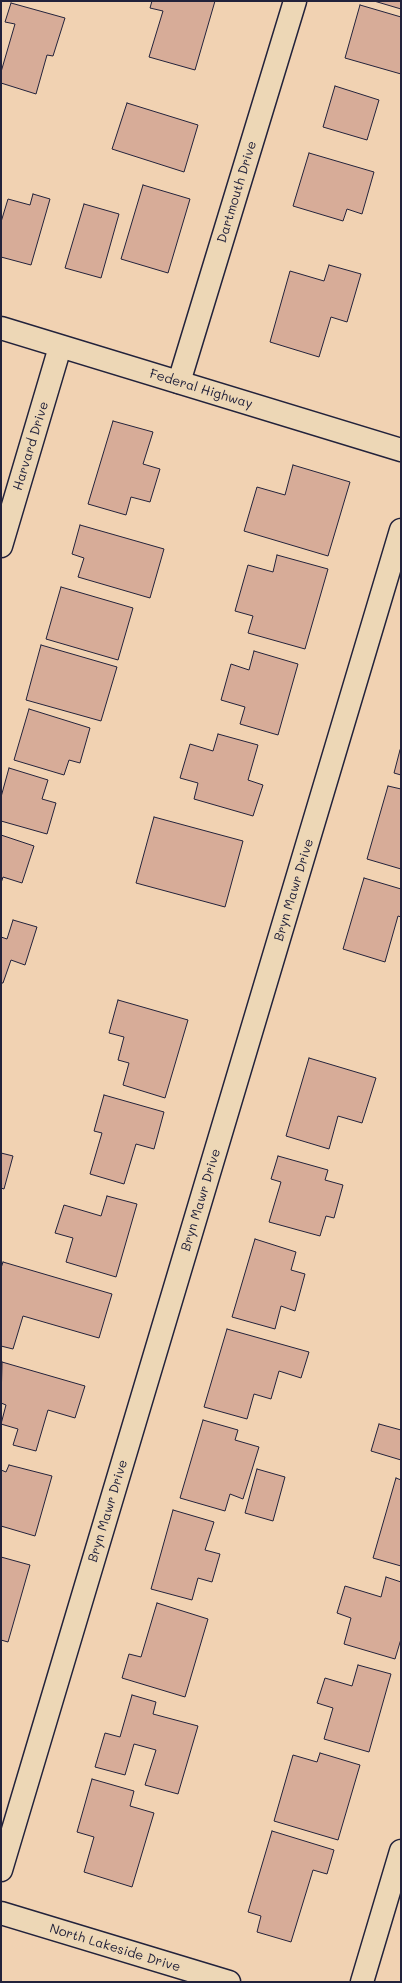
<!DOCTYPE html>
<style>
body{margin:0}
#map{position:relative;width:402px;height:1983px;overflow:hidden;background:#f1d2b2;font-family:Mali,sans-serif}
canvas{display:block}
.frame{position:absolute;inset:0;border:2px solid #22223b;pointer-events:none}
</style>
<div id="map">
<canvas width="402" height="1983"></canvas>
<div class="frame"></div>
</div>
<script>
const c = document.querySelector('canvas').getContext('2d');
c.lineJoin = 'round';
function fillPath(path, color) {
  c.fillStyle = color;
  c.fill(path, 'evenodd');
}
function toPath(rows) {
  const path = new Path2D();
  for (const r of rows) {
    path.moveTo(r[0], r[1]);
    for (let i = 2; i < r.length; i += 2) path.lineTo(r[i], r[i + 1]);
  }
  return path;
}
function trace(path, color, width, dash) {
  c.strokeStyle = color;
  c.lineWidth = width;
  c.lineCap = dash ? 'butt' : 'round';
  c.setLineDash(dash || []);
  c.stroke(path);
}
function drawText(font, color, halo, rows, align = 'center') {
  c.font = font + ' Mali,sans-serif';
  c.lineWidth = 3.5;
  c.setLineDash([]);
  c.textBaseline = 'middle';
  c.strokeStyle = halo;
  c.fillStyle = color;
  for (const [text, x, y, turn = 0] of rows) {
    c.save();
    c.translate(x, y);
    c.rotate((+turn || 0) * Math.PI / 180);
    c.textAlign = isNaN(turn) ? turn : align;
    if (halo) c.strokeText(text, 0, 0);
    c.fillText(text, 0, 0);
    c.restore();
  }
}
const building = toPath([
 [152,1,215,1,195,70,149,57,163,11,150,8,152,1],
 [374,1,401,1,401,9,374,1],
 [11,3,65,18,53,56,47,55,36,94,1,83,1,72,15,24,5,22,11,3],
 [360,5,401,17,401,74,345,58,360,5],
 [335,86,379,100,367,140,323,127,335,86],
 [127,103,198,125,184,172,112,149,127,103],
 [309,153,374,172,362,214,347,209,343,221,293,206,309,153],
 [143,185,190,199,168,273,121,259,143,185],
 [33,194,50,199,31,265,1,257,1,222,8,199,30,205,33,194],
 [84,204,119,214,101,278,65,268,84,204],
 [329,265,361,274,347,322,331,317,319,357,270,342,290,271,324,281,329,265],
 [113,421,153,432,143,464,160,469,150,502,131,497,126,515,88,504,113,421],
 [293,465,350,482,328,556,244,531,257,487,285,495,293,465],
 [80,525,164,549,150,598,78,577,84,558,72,554,80,525],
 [277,555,328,569,305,649,248,633,253,616,235,611,248,565,273,572,277,555],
 [61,587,133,608,118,660,46,639,61,587],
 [41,645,117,667,101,721,26,700,41,645],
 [254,651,298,664,278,735,240,724,245,707,221,700,231,664,249,670,254,651],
 [29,709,90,728,80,763,69,760,64,775,14,760,29,709],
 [218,734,258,745,248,780,263,785,253,816,194,799,198,783,180,778,190,744,213,751,218,734],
 [400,750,401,750,401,775,394,773,400,750],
 [9,768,48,780,42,799,56,803,47,834,1,821,1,797,9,768],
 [388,786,401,789,401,869,367,859,388,786],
 [154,817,243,841,225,907,136,883,154,817],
 [1,835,34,846,22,883,3,877,1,883,1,835],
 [364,878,401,889,401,917,398,916,385,962,343,949,364,878],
 [13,920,37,927,25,965,11,960,3,983,1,983,1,937,7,939,13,920],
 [118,1000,188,1020,165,1098,123,1085,129,1063,118,1060,124,1037,109,1033,118,1000],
 [309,1058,376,1078,362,1123,338,1116,329,1149,286,1136,309,1058],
 [104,1095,164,1112,154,1149,136,1144,124,1184,90,1174,102,1133,94,1131,104,1095],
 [1,1153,13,1156,4,1189,1,1188,1,1153],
 [278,1156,328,1170,325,1180,343,1185,334,1218,326,1216,320,1236,269,1222,281,1182,271,1179,278,1156],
 [107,1196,137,1204,116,1277,66,1262,73,1238,55,1233,64,1205,101,1216,107,1196],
 [255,1239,296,1252,291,1270,305,1274,295,1311,281,1306,275,1329,232,1317,255,1239],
 [3,1262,112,1294,99,1338,23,1316,13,1349,1,1346,1,1268,3,1262],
 [227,1329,309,1352,301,1378,279,1371,271,1399,254,1394,247,1419,204,1407,227,1329],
 [2,1362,85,1386,75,1418,48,1410,36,1451,13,1445,18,1429,1,1424,6,1405,1,1403,2,1362],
 [203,1420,238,1430,235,1440,259,1447,243,1499,230,1494,225,1511,180,1498,203,1420],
 [379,1424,401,1430,401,1460,371,1451,379,1424],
 [9,1465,52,1476,35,1536,1,1526,1,1470,6,1472,9,1465],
 [257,1469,285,1477,273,1521,245,1513,257,1469],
 [396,1478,401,1480,401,1566,373,1558,396,1478],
 [173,1510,214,1522,205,1550,220,1554,212,1582,198,1578,192,1600,151,1589,173,1510],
 [1,1557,30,1565,8,1642,1,1640,1,1557],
 [386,1577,401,1582,401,1639,395,1659,344,1644,351,1618,337,1613,345,1586,381,1597,386,1577],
 [157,1603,208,1619,185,1697,122,1678,129,1654,141,1657,157,1603],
 [358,1665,391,1674,369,1752,324,1739,333,1708,317,1703,325,1678,352,1686,358,1665],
 [132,1695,156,1702,153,1714,198,1726,178,1794,145,1785,156,1750,134,1744,125,1775,95,1767,105,1733,120,1737,132,1695],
 [320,1753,360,1765,338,1840,274,1821,293,1755,317,1762,320,1753],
 [92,1779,134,1791,130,1806,154,1813,132,1887,84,1872,94,1837,77,1832,92,1779],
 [272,1831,334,1850,327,1874,313,1870,291,1942,257,1932,261,1916,248,1912,272,1831]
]);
fillPath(building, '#d7ac98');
trace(building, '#22223b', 1);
const minor = toPath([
 [179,382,295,1],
 [1,546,60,347],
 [1,1870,401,530],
 [1,1913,229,1982],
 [362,1982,401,1851]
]);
const secondary = toPath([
 [1,328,401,450]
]);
trace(minor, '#22223b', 25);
trace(secondary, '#22223b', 25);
trace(minor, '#edd7b6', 22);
trace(secondary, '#edd7b6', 22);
drawText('13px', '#22223b', '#edd7b6', [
 ["Dartmouth Drive",237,192,-73],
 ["Federal Highway",201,389,17],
 ["Harvard Drive",31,446,-73],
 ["Bryn Mawr Drive",294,890,-73],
 ["Bryn Mawr Drive",201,1200,-73],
 ["Bryn Mawr Drive",108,1511,-73],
 ["North Lakeside Drive",115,1948,17]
]);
</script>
